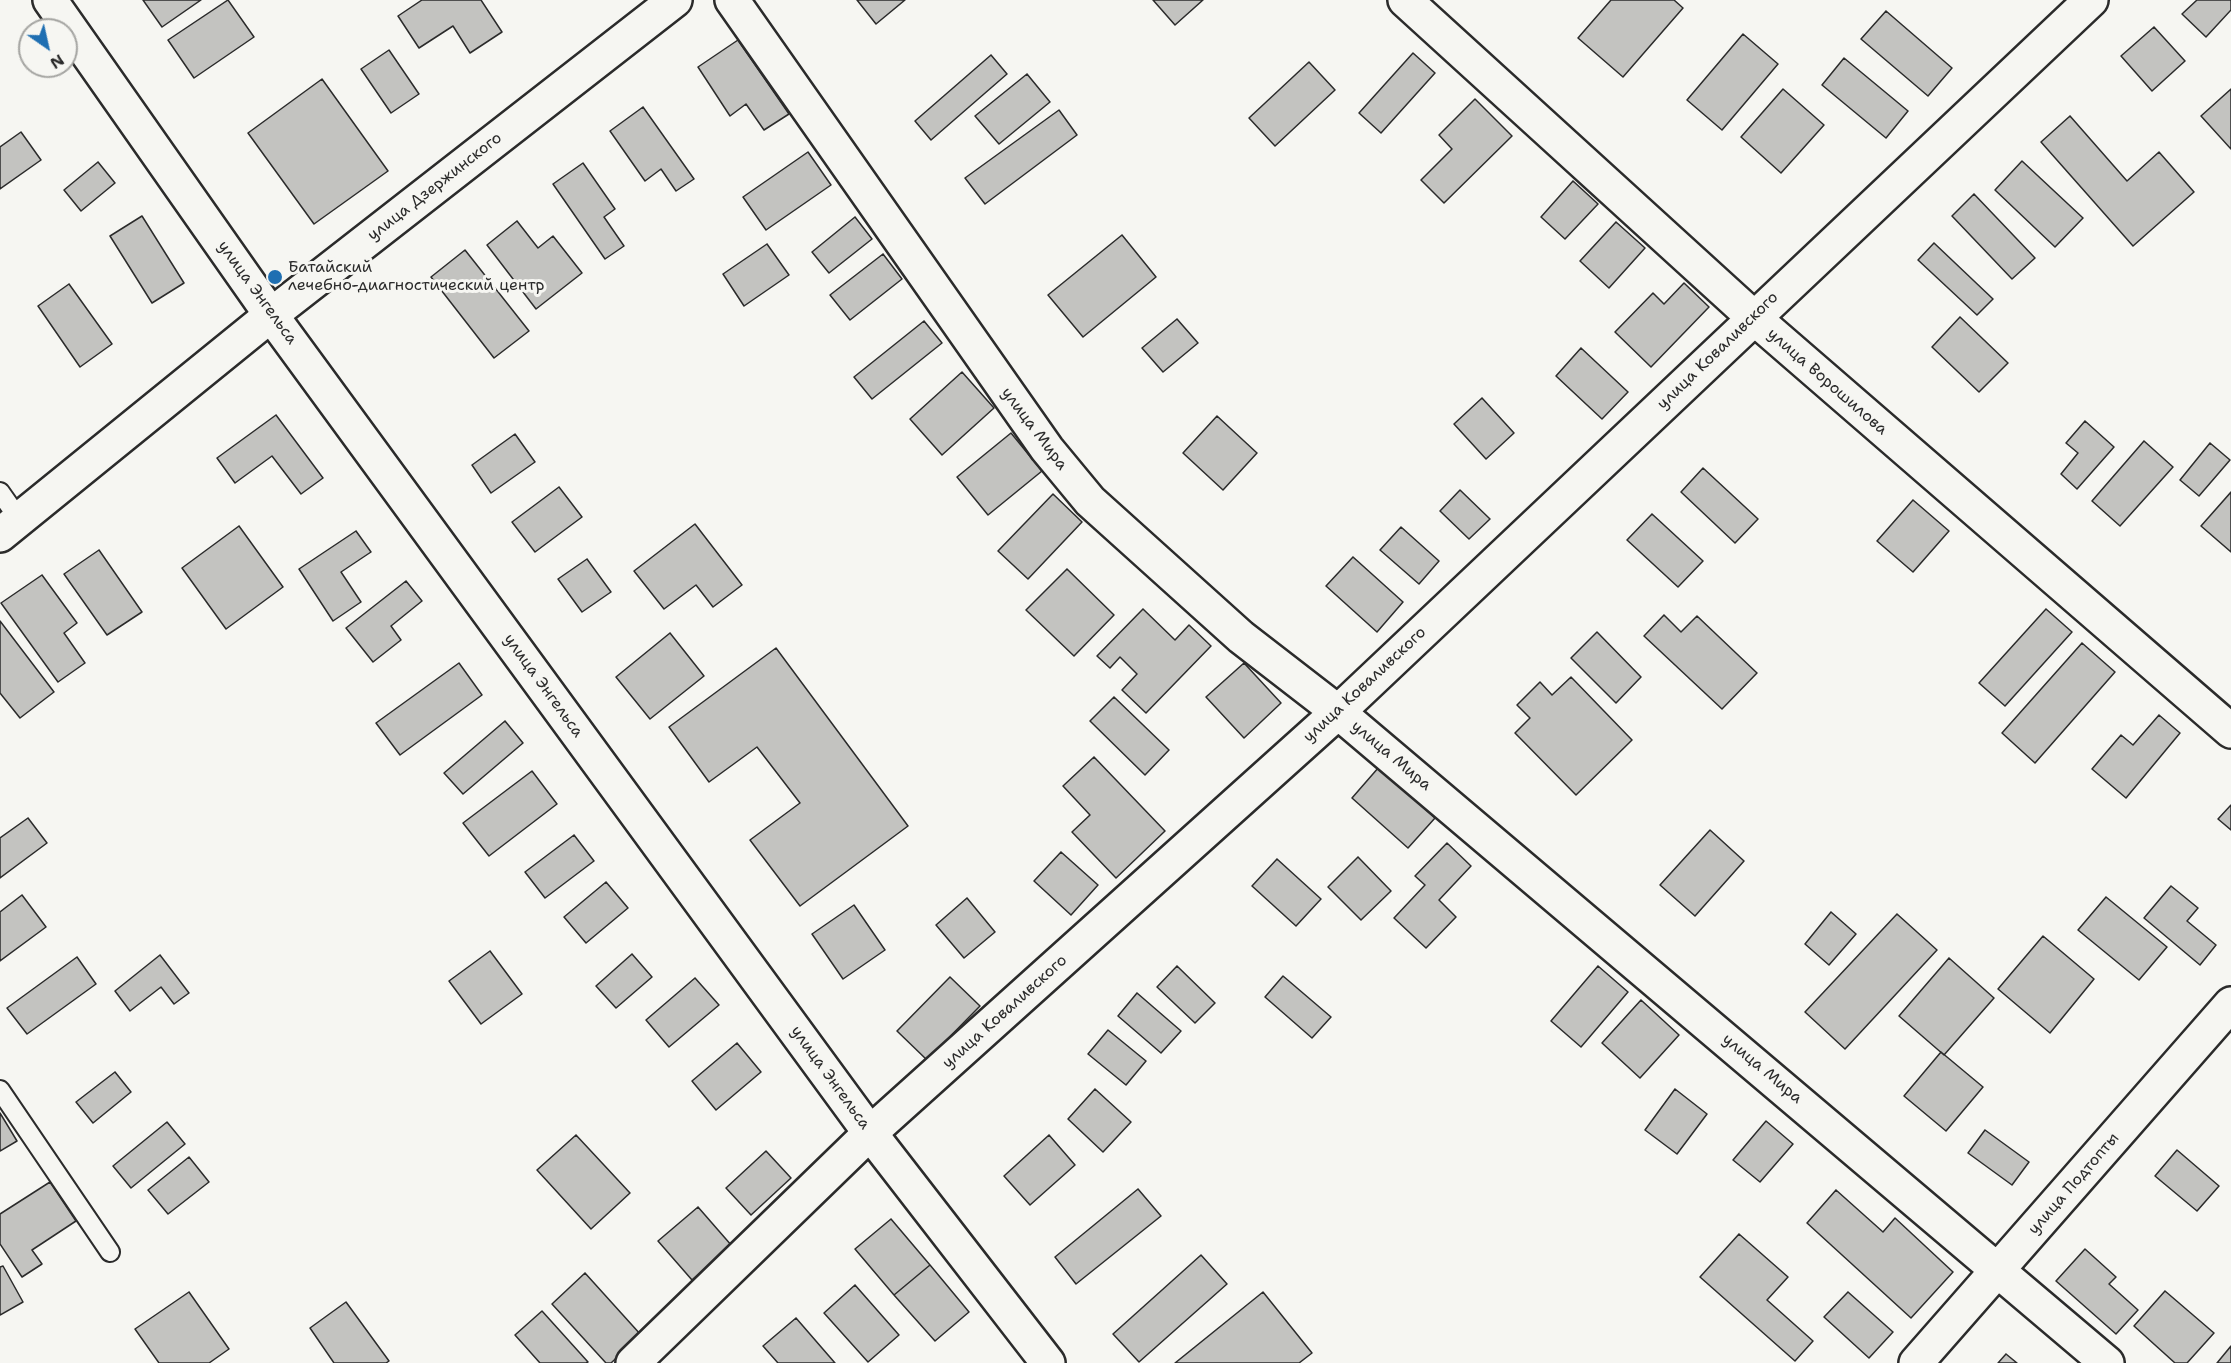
<!DOCTYPE html>
<meta charset="utf-8">
<style>
body{margin:0}
#map{position:relative;width:2231px;height:1363px;overflow:hidden;background:#f6f6f2;font-family:"Shantell Sans",sans-serif}
canvas{display:block}
.north{position:absolute;left:18px;top:18px;width:60px;height:60px;box-sizing:border-box;background:#f6f6f2;border:2px solid #a5a5a2;border-radius:50%;rotate:146deg;font-size:16px;font-weight:700;line-height:24px;text-align:center;color:#2b2b2b}
.north::after{content:'';display:block;margin:auto;width:21px;height:27px;background:#1f6fb2;clip-path:polygon(50% 0,100% 100%,50% 72%,0 100%)}
</style>
<div id="map">
<canvas width="2231" height="1363"></canvas>
<div class="north">N</div>
</div>
<script>
const c = document.querySelector('canvas').getContext('2d');
c.lineJoin = 'round';
function fillPath(path, color) {
  c.fillStyle = color;
  c.fill(path, 'evenodd');
}
function toPath(rows) {
  const path = new Path2D();
  for (const r of rows) {
    path.moveTo(r[0], r[1]);
    for (let i = 2; i < r.length; i += 2) path.lineTo(r[i], r[i + 1]);
  }
  return path;
}
function trace(path, color, width, dash) {
  c.strokeStyle = color;
  c.lineWidth = width;
  c.lineCap = dash ? 'butt' : 'round';
  c.setLineDash(dash || []);
  c.stroke(path);
}
function drawText(font, color, halo, rows, align = 'center') {
  c.font = font + ' "Shantell Sans",sans-serif';
  c.lineWidth = 6;
  c.setLineDash([]);
  c.textBaseline = 'middle';
  c.strokeStyle = halo;
  c.fillStyle = color;
  for (const [text, x, y, turn = 0] of rows) {
    c.save();
    c.translate(x, y);
    c.rotate((+turn || 0) * Math.PI / 180);
    c.textAlign = isNaN(turn) ? turn : align;
    if (halo) c.strokeText(text, 0, 0);
    c.fillText(text, 0, 0);
    c.restore();
  }
}
const building = toPath([
 [143,0,201,0,162,27,143,0],
 [228,0,254,37,194,78,168,40,228,0],
 [422,0,481,0,502,32,470,53,453,26,419,48,398,16,422,0],
 [857,0,905,0,876,24,857,0],
 [1153,0,1203,0,1175,25,1153,0],
 [1611,0,1674,0,1683,8,1623,77,1578,38,1611,0],
 [2197,0,2231,0,2231,10,2206,37,2182,14,2197,0],
 [1886,11,1952,68,1928,96,1861,39,1886,11],
 [2154,27,2185,61,2152,91,2121,56,2154,27],
 [1743,34,1778,64,1722,130,1687,100,1743,34],
 [738,40,789,114,764,130,746,104,730,116,698,67,738,40],
 [389,50,419,94,391,113,361,69,389,50],
 [1413,53,1435,73,1381,133,1359,113,1413,53],
 [991,55,1007,74,931,140,915,121,991,55],
 [1844,58,1908,111,1886,138,1822,85,1844,58],
 [1309,62,1335,90,1275,146,1249,118,1309,62],
 [1027,74,1050,102,999,144,975,116,1027,74],
 [322,79,388,171,314,224,248,133,322,79],
 [1783,89,1824,125,1781,173,1741,137,1783,89],
 [2231,89,2231,149,2201,116,2231,89],
 [1475,99,1512,136,1444,203,1421,180,1452,149,1439,135,1475,99],
 [643,107,694,179,676,191,661,169,645,181,610,131,643,107],
 [1059,110,1077,135,985,204,965,178,1059,110],
 [2070,116,2127,181,2159,152,2194,192,2133,246,2041,142,2070,116],
 [21,132,41,160,0,189,0,147,21,132],
 [808,152,831,185,766,230,743,197,808,152],
 [2022,161,2083,218,2055,247,1995,190,2022,161],
 [98,162,115,183,81,211,64,190,98,162],
 [583,163,615,209,604,217,624,246,605,259,553,184,583,163],
 [1573,181,1598,204,1565,239,1541,217,1573,181],
 [1974,194,2035,258,2012,279,1952,216,1974,194],
 [142,216,184,283,152,303,110,236,142,216],
 [855,217,872,239,829,273,812,252,855,217],
 [517,221,538,248,553,236,582,273,536,309,487,245,517,221],
 [1616,222,1645,248,1609,288,1580,261,1616,222],
 [1122,235,1156,277,1083,337,1048,295,1122,235],
 [1934,243,1993,299,1977,315,1918,260,1934,243],
 [767,244,789,275,744,306,723,274,767,244],
 [465,250,529,331,494,358,431,277,465,250],
 [883,254,902,279,850,320,830,295,883,254],
 [1684,283,1709,307,1651,367,1615,332,1653,293,1664,304,1684,283],
 [69,284,112,344,80,367,38,306,69,284],
 [1960,317,2008,363,1979,392,1932,347,1960,317],
 [1177,319,1198,343,1163,372,1142,348,1177,319],
 [924,321,942,343,872,399,854,377,924,321],
 [1581,348,1628,392,1602,419,1556,376,1581,348],
 [962,372,994,408,942,455,910,419,962,372],
 [1482,398,1514,433,1486,459,1454,424,1482,398],
 [276,415,323,478,301,494,272,456,235,483,217,458,276,415],
 [1217,416,1257,453,1223,490,1183,453,1217,416],
 [2085,421,2114,447,2077,489,2061,474,2078,453,2066,443,2085,421],
 [1011,433,1042,471,988,515,957,477,1011,433],
 [515,434,535,462,491,493,472,465,515,434],
 [2144,441,2173,467,2120,526,2092,501,2144,441],
 [2210,443,2230,460,2199,496,2180,480,2210,443],
 [1703,468,1758,519,1735,543,1681,492,1703,468],
 [559,487,582,517,535,552,512,522,559,487],
 [1460,490,1490,519,1469,539,1440,511,1460,490],
 [2231,492,2231,552,2201,526,2231,492],
 [1053,494,1082,522,1028,579,998,551,1053,494],
 [1913,500,1949,531,1913,572,1877,541,1913,500],
 [1652,514,1703,561,1678,587,1627,540,1652,514],
 [695,524,742,585,713,607,696,585,664,609,634,571,695,524],
 [239,526,283,587,226,629,182,568,239,526],
 [1401,527,1439,561,1419,584,1380,550,1401,527],
 [356,531,371,552,341,572,361,602,333,621,299,569,356,531],
 [99,550,142,612,107,635,64,574,99,550],
 [1353,557,1403,602,1377,632,1326,586,1353,557],
 [587,559,611,592,582,612,558,579,587,559],
 [1067,569,1114,615,1074,656,1026,610,1067,569],
 [42,575,77,623,64,633,85,663,58,682,1,603,42,575],
 [406,581,422,601,391,626,401,640,373,662,346,628,406,581],
 [1143,609,1175,640,1189,625,1211,646,1146,713,1122,690,1137,674,1120,657,1110,668,1097,656,1143,609],
 [2046,609,2072,632,2005,706,1979,683,2046,609],
 [1664,615,1681,632,1697,616,1757,673,1722,709,1644,636,1664,615],
 [0,621,54,692,20,718,0,693,0,621],
 [1597,632,1641,677,1616,703,1571,658,1597,632],
 [670,633,704,676,650,719,616,677,670,633],
 [2082,643,2115,672,2035,763,2002,733,2082,643],
 [776,648,908,826,800,906,750,840,800,803,757,747,709,782,669,727,776,648],
 [459,663,482,695,400,755,376,723,459,663],
 [1244,663,1281,703,1244,738,1206,697,1244,663],
 [1571,677,1632,740,1576,795,1515,733,1530,718,1517,705,1540,682,1552,695,1571,677],
 [1114,697,1169,750,1145,775,1090,721,1114,697],
 [2159,715,2180,733,2126,798,2092,769,2121,735,2133,745,2159,715],
 [505,721,523,743,463,794,444,773,505,721],
 [1094,757,1165,831,1116,878,1072,832,1090,815,1063,786,1094,757],
 [1379,767,1435,818,1408,848,1352,798,1379,767],
 [532,771,557,804,489,856,463,823,532,771],
 [2231,805,2231,830,2218,819,2231,805],
 [28,818,47,843,0,878,0,838,28,818],
 [1710,830,1744,861,1695,916,1660,885,1710,830],
 [574,835,594,861,545,898,525,872,574,835],
 [1447,843,1471,866,1439,900,1456,917,1426,948,1394,918,1425,885,1415,876,1447,843],
 [1061,852,1098,885,1071,915,1034,881,1061,852],
 [1358,857,1391,891,1361,920,1328,887,1358,857],
 [1277,859,1321,899,1296,926,1252,886,1277,859],
 [606,882,628,908,586,943,564,917,606,882],
 [2171,886,2198,908,2187,921,2216,945,2200,965,2144,918,2171,886],
 [22,895,46,927,0,961,0,912,22,895],
 [2106,897,2167,947,2139,980,2078,930,2106,897],
 [967,898,995,932,964,958,936,925,967,898],
 [854,905,885,950,843,979,812,934,854,905],
 [1831,912,1856,934,1829,965,1805,944,1831,912],
 [1897,914,1937,950,1845,1049,1805,1012,1897,914],
 [2043,936,2094,979,2050,1033,1998,989,2043,936],
 [490,951,522,994,481,1024,449,981,490,951],
 [632,954,652,977,616,1008,596,986,632,954],
 [160,955,189,993,174,1004,161,987,130,1011,115,991,160,955],
 [77,957,96,984,27,1034,7,1008,77,957],
 [1949,958,1994,998,1944,1055,1899,1016,1949,958],
 [1177,966,1215,1003,1195,1023,1157,987,1177,966],
 [1598,966,1628,992,1581,1047,1551,1021,1598,966],
 [1283,976,1331,1017,1312,1038,1265,997,1283,976],
 [950,977,980,1006,927,1060,897,1031,950,977],
 [695,978,719,1005,669,1047,646,1020,695,978],
 [1137,993,1181,1031,1161,1053,1118,1016,1137,993],
 [1641,1000,1679,1035,1640,1078,1602,1043,1641,1000],
 [1108,1030,1146,1061,1126,1085,1088,1054,1108,1030],
 [737,1043,761,1072,716,1110,692,1081,737,1043],
 [1941,1052,1983,1087,1946,1131,1904,1096,1941,1052],
 [115,1072,131,1092,93,1123,76,1102,115,1072],
 [1095,1089,1131,1122,1103,1152,1068,1119,1095,1089],
 [1675,1089,1707,1114,1677,1154,1645,1130,1675,1089],
 [0,1113,17,1141,0,1151,0,1113],
 [1766,1121,1793,1144,1760,1182,1733,1160,1766,1121],
 [167,1122,185,1144,131,1188,113,1166,167,1122],
 [1985,1130,2029,1162,2012,1185,1968,1153,1985,1130],
 [576,1135,630,1193,591,1229,537,1170,576,1135],
 [1049,1135,1075,1165,1030,1205,1004,1176,1049,1135],
 [2177,1150,2219,1186,2197,1211,2155,1176,2177,1150],
 [766,1151,791,1178,751,1215,726,1188,766,1151],
 [189,1157,209,1182,168,1214,148,1190,189,1157],
 [50,1182,76,1221,32,1250,42,1264,22,1277,0,1244,0,1214,50,1182],
 [1138,1189,1161,1216,1076,1284,1055,1257,1138,1189],
 [1836,1190,1883,1232,1895,1218,1953,1272,1911,1318,1807,1223,1836,1190],
 [698,1207,732,1246,692,1280,658,1241,698,1207],
 [891,1219,930,1265,894,1295,855,1249,891,1219],
 [1739,1234,1788,1277,1767,1300,1813,1341,1795,1361,1700,1277,1739,1234],
 [2085,1249,2116,1277,2109,1284,2138,1310,2116,1334,2056,1281,2085,1249],
 [1201,1255,1227,1284,1139,1362,1113,1334,1201,1255],
 [930,1265,969,1312,935,1341,894,1295,930,1265],
 [3,1266,23,1302,0,1315,0,1267,3,1266],
 [585,1273,641,1335,611,1363,606,1363,552,1304,585,1273],
 [855,1285,899,1335,868,1362,824,1313,855,1285],
 [2165,1291,2214,1333,2187,1363,2175,1363,2134,1326,2165,1291],
 [189,1292,229,1349,209,1363,159,1363,135,1329,189,1292],
 [1263,1292,1312,1353,1299,1363,1175,1363,1263,1292],
 [1848,1292,1893,1332,1869,1358,1824,1317,1848,1292],
 [346,1302,389,1361,386,1363,334,1363,310,1328,346,1302],
 [542,1311,588,1362,586,1363,540,1363,515,1335,542,1311],
 [796,1318,835,1363,778,1363,763,1346,796,1318],
 [2231,1346,2231,1363,2217,1363,2231,1346],
 [2006,1354,2017,1363,1998,1363,2006,1354]
]);
fillPath(building, '#c3c3c0');
trace(building, '#2b2b2b', 1.5);
const lane = toPath([
 [0,492,19,519],
 [0,1090,110,1252]
]);
const street = toPath([
 [732,0,1047,449,1090,501,1241,637,1338,712,2107,1363],
 [1405,0,1753,317,2231,731],
 [0,535,271,315,675,0],
 [633,1363,870,1133,1338,712,2091,0],
 [1916,1363,2231,1004]
]);
const secondary = toPath([
 [50,0,271,315,870,1133,1048,1363]
]);
trace(lane, '#2b2b2b', 22);
trace(street, '#2b2b2b', 38);
trace(secondary, '#2b2b2b', 38);
trace(lane, '#f6f6f2', 18);
trace(street, '#f6f6f2', 33);
trace(secondary, '#f6f6f2', 33);
for (const [x, y, r, color] of [
 [275,277,8,"#1f6fb2"]
]) {
  const dot = new Path2D();
  dot.arc(x, y, r, 0, 2 * Math.PI);
  c.fillStyle = color;
  c.fill(dot);
  trace(dot, '#f6f6f2', 2);
}
drawText('16px', '#2b2b2b', '#f6f6f2', [
 ["улица Дзержинского",435,187,-38],
 ["улица Энгельса",257,293,54],
 ["улица Коваливского",1718,351,-44],
 ["улица Ворошилова",1827,382,41],
 ["улица Мира",1034,429,53],
 ["улица Коваливского",1365,685,-43],
 ["улица Энгельса",543,686,54],
 ["улица Мира",1391,756,40],
 ["улица Коваливского",1005,1012,-42],
 ["улица Мира",1762,1069,40],
 ["улица Энгельса",830,1078,54],
 ["улица Подтопты",2074,1184,-49]
]);
drawText('16px', '#2b2b2b', '#f6f6f2', [
 ["Батайский",288,268],
 ["лечебно-диагностический центр",288,286]
], 'left');
</script>
